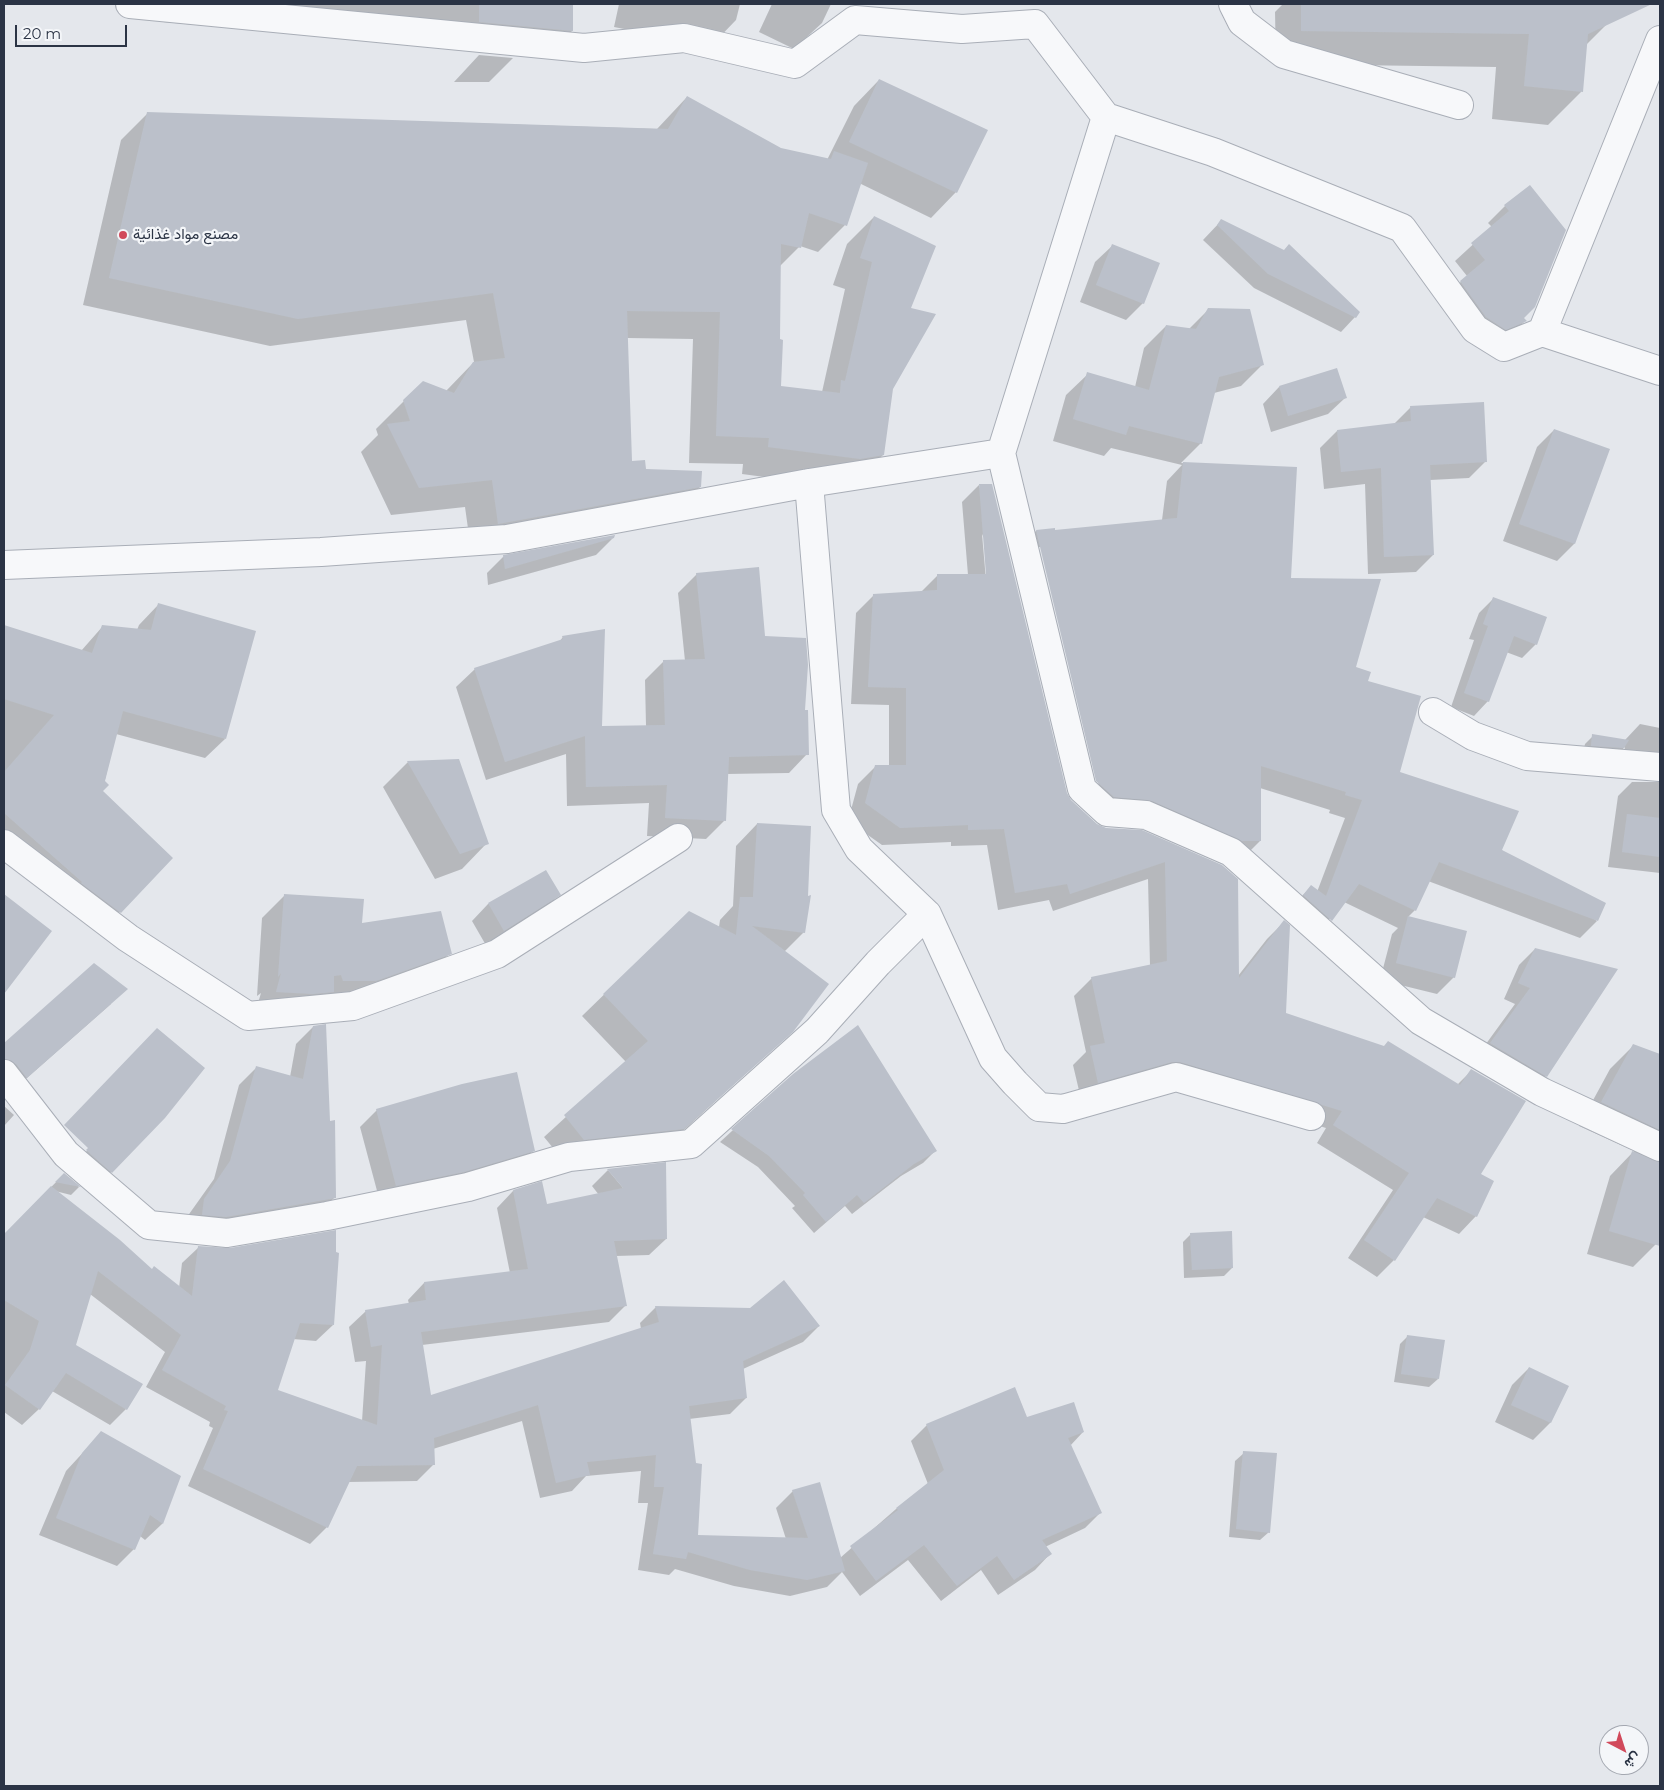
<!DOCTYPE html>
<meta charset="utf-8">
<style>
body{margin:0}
#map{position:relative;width:1664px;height:1790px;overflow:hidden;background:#e4e7ec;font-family:Montserrat,Vazirmatn,sans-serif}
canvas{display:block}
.frame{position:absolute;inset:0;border:5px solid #2b3445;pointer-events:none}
.north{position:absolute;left:1599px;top:1725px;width:50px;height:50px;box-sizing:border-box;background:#f4f6f9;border:1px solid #a4a8b1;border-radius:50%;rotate:140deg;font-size:14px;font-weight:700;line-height:20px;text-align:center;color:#2b3445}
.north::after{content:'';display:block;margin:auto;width:18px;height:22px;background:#d1495b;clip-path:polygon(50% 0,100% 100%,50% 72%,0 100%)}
.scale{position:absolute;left:15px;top:25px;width:112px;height:22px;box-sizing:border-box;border:2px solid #2b3445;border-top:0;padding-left:6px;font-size:15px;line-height:18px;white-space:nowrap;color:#2b3445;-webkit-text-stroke:4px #f4f6f9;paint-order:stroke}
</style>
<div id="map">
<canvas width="1664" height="1790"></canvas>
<div class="frame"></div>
<div class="north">ش</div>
<div class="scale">20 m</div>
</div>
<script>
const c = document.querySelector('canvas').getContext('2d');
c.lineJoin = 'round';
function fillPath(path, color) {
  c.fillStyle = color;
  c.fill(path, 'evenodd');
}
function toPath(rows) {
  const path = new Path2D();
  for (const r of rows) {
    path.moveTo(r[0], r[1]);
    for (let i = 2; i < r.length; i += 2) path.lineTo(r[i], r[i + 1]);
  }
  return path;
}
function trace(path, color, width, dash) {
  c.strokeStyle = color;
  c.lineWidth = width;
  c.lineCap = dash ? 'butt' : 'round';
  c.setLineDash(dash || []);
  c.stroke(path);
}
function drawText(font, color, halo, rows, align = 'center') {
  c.font = font + ' Montserrat,Vazirmatn,sans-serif';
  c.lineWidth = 4.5;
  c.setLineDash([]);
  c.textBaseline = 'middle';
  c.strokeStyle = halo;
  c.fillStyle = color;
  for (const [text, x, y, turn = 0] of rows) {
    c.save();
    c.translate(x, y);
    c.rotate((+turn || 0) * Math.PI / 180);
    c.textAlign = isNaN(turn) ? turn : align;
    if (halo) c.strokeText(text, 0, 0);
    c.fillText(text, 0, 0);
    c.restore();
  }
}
fillPath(toPath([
 [164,4,572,4,572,31,544,58,451,49,451,37,315,36,285,33,285,28,207,26,163,22],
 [619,4,740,4,736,20,711,46,614,27],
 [772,4,831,4,822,23,794,49,759,32],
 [1283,4,1607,4,1607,24,1586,45,1581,92,1548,125,1492,119,1496,67,1276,64,1275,12],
 [479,55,513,58,489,82,454,82],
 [879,80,956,192,931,218,859,183,845,225,818,252,800,246,779,267,780,387,822,392,845,289,833,285,847,244,874,217,909,309,892,388,883,455,856,482,832,486,742,474,743,464,689,463,693,339,627,338,630,463,645,470,700,487,673,514,471,550,465,507,391,515,361,452,378,435,376,429,404,401,446,391,474,362,466,320,270,346,83,305,121,140,148,113,657,129,687,97,781,149,827,160,854,106],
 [1530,186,1522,318,1525,321,1508,338,1443,299,1467,276,1455,261,1492,227,1488,223,1505,206],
 [1221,221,1355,317,1341,332,1254,288,1203,240],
 [1112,246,1143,303,1126,320,1080,302,1095,262],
 [1209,309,1263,364,1241,386,1214,393,1201,443,1181,463,1295,469,1290,580,1367,682,1398,773,1597,921,1580,938,1428,881,1415,910,1408,917,1454,977,1437,994,1380,980,1392,934,1398,928,1344,902,1314,937,1294,904,1311,887,1317,892,1345,818,1329,813,1330,810,1260,788,1260,841,1243,858,1079,798,1019,548,1036,531,1054,529,1054,532,1162,520,1167,481,1182,465,1111,448,1104,456,1053,441,1066,395,1088,374,1135,387,1144,348,1166,326,1189,329],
 [1038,547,1041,547,1099,786,1096,787],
 [1279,387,1345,398,1328,414,1271,432,1263,404],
 [1411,407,1486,461,1469,478,1430,480,1433,555,1416,572,1368,574,1365,484,1324,489,1320,448,1337,431,1394,424],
 [1554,430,1608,449,1574,544,1557,561,1503,541,1537,447],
 [979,485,1066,793,1070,801,1096,825,1222,866,1238,976,1267,939,1284,922,1284,1014,1457,1085,1472,1070,1479,1175,1476,1216,1459,1234,1423,1217,1394,1260,1377,1277,1348,1258,1393,1190,1317,1143,1326,1128,1162,1079,1081,1099,1073,1065,1086,1052,1074,996,1092,978,1150,966,1148,879,1053,911,1049,900,998,910,987,845,951,846,951,842,882,845,848,821,858,784,875,767,889,766,889,705,851,704,856,613,873,596,921,592,937,576,968,575,962,502],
 [982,534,985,540,988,580,986,580],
 [613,538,596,555,488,585,487,573,504,556],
 [697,574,764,637,807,754,789,773,727,774,724,821,706,839,647,836,649,803,567,806,566,754,486,780,456,687,475,669,559,642,563,637,601,728,646,726,645,680,664,661,685,661,678,593],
 [1493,599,1536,644,1522,658,1506,652,1488,701,1474,716,1451,707,1474,640,1469,639,1479,613],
 [158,605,225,739,205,758,116,734,102,792,120,912,100,932,4,849,4,626,81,651,103,626,137,630,139,625],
 [1640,724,1660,728,1660,779,1622,764,1625,747,1615,756,1583,753,1585,744,1593,736,1625,740],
 [408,762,487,843,462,869,435,879,383,787],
 [1632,782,1660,782,1660,873,1608,867,1618,796],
 [757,824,804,932,784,952,792,1031,662,1150,563,1160,544,1137,626,1062,582,1016,689,912,719,927,720,920,733,906,736,846],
 [559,895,542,911,487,947,472,921,488,904],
 [4,896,50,931,4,992],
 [284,896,361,925,450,953,428,975,255,1013,261,993,257,996,262,918],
 [1535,949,1546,1076,1530,1092,1475,1059,1515,1004,1504,999,1519,965],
 [94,964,111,1004,11,1092,4,1084,4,1044],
 [313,1027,334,1198,317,1215,209,1234,187,1217,214,1179,239,1085,256,1068,290,1077,296,1044],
 [1633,1046,1660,1056,1660,1229,1656,1244,1633,1267,1587,1254,1610,1176,1634,1151,1579,1126,1610,1069],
 [793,1075,935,1151,923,1163,901,1176,852,1214,845,1206,814,1233,792,1208,795,1206,758,1167,720,1142],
 [143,1094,111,1172,94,1189,70,1168],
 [4,1106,14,1115,4,1126],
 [377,1110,534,1150,517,1167,380,1202,360,1127],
 [608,1170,666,1239,649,1255,616,1256,625,1306,609,1322,422,1345,430,1396,641,1329,640,1323,656,1307,819,1326,803,1342,743,1369,746,1398,730,1414,689,1419,697,1537,786,1539,776,1508,793,1491,840,1558,896,1509,928,1484,911,1441,927,1425,1026,1419,1083,1432,1070,1446,1100,1513,1085,1528,1045,1547,1050,1554,1035,1570,998,1595,981,1570,941,1601,908,1560,860,1596,842,1572,827,1587,790,1596,734,1586,675,1569,669,1575,638,1570,648,1503,638,1503,641,1471,586,1476,572,1491,540,1498,522,1421,433,1449,434,1464,417,1481,348,1482,327,1527,310,1544,188,1486,213,1428,209,1426,210,1422,146,1387,165,1352,90,1294,74,1345,126,1409,110,1425,52,1391,39,1409,22,1425,4,1412,4,1235,64,1174,79,1187,71,1195,55,1191,151,1270,179,1288,182,1263,199,1247,333,1325,316,1341,293,1339,277,1391,362,1421,366,1361,355,1362,349,1327,366,1311,409,1304,408,1300,424,1283,510,1273,497,1208,513,1191,541,1183,546,1205,599,1195,592,1186],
 [1191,1234,1232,1268,1224,1276,1184,1278,1183,1242],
 [1408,1336,1438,1379,1429,1387,1394,1382,1400,1344],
 [1529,1368,1567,1386,1550,1423,1533,1440,1495,1422,1512,1385],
 [101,1433,180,1477,162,1524,145,1540,140,1536,134,1549,117,1566,39,1535,66,1471],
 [1244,1453,1269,1532,1260,1540,1229,1537,1235,1461]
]), '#0003');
fillPath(toPath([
 [479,4,573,4,573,31,479,22],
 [1301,4,1652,4,1588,34,1583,92,1524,86,1529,34,1301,31],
 [879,79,988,130,957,193,849,142],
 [687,96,781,148,831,159,834,151,868,163,847,226,809,213,801,248,781,244,780,339,783,340,781,386,840,393,841,380,845,381,872,262,860,258,874,216,936,246,911,308,936,314,893,389,884,455,860,459,768,447,769,438,716,436,720,312,627,311,632,461,645,460,646,469,702,471,701,487,498,524,492,480,419,488,387,424,410,421,403,400,423,381,454,393,473,362,505,358,493,293,298,319,109,278,147,112,668,129],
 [1530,185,1566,230,1535,307,1524,318,1527,321,1506,330,1486,317,1460,281,1485,260,1471,243,1509,211,1504,205],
 [1221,219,1284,250,1289,244,1360,312,1356,318,1268,274,1217,225],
 [1112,244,1160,263,1144,304,1096,285],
 [1208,308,1250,309,1264,365,1219,377,1202,444,1129,426,1126,435,1073,419,1087,372,1149,390,1166,325,1196,329],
 [1337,368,1347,398,1288,416,1279,386],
 [1484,402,1487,462,1430,465,1434,555,1384,557,1381,468,1341,472,1337,430,1411,421,1410,406],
 [1554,429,1610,449,1575,544,1519,524],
 [1183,462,1297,467,1291,578,1381,579,1356,667,1371,672,1368,681,1421,696,1400,772,1519,811,1502,850,1606,903,1598,921,1439,862,1416,911,1359,884,1332,921,1303,895,1311,885,1326,896,1362,800,1345,795,1346,792,1261,766,1261,841,1242,841,1152,801,1114,797,1096,781,1036,530,1055,528,1055,530,1177,518],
 [979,484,992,484,1067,793,1071,800,1097,824,1106,828,1142,830,1222,865,1238,879,1239,978,1284,920,1290,925,1286,1013,1384,1046,1388,1041,1460,1085,1471,1069,1526,1101,1481,1174,1494,1181,1477,1217,1437,1198,1395,1261,1364,1240,1409,1173,1333,1125,1342,1111,1180,1062,1172,1062,1098,1083,1090,1046,1105,1043,1091,977,1167,961,1165,862,1070,894,1067,884,1015,893,1004,829,968,830,968,825,900,828,865,803,875,765,906,765,906,688,868,687,873,594,937,590,937,574,986,574],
 [615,535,614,538,505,569,503,555],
 [759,567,765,636,806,638,808,665,805,710,808,710,809,755,729,757,726,821,665,818,667,785,586,787,585,736,505,762,474,668,563,639,562,636,605,629,602,726,665,725,663,660,705,659,696,573],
 [1493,597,1547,617,1537,645,1514,636,1489,702,1464,693,1488,626,1483,624],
 [158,603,256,631,226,739,123,711,105,781,109,785,103,791,173,858,121,913,81,883,82,882,4,813,4,772,54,715,4,699,4,625,92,653,102,625,151,630],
 [1592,734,1629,740,1624,748,1591,746],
 [459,759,489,844,460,854,407,761],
 [1627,814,1660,818,1660,857,1622,852],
 [757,823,811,826,808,896,811,895,805,933,752,926,829,984,793,1032,684,1129,584,1140,564,1115,648,1041,603,994,689,911,736,935,740,897,753,897],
 [546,870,561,895,504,931,488,903],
 [4,894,52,931,4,994],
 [284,894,364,899,362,923,441,911,452,954,376,981,343,981,341,975,334,976,334,992,313,994,276,992,281,973,278,977],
 [1408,916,1467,931,1455,978,1396,963],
 [1535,948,1618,969,1547,1077,1490,1043,1530,988,1518,983],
 [94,963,128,989,27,1078,16,1064,4,1059,4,1043],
 [326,1024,330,1121,335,1120,336,1198,226,1217,202,1215,204,1199,230,1161,256,1066,303,1079,313,1026],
 [858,1025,937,1151,914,1164,864,1203,857,1195,826,1222,803,1195,805,1193,769,1156,731,1129,793,1074],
 [157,1028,205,1068,165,1118,112,1173,86,1150,88,1148,64,1125],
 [1633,1044,1660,1054,1660,1130,1601,1102],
 [517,1072,535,1151,464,1172,396,1186,376,1109,462,1084],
 [1632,1151,1660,1162,1660,1246,1609,1231],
 [666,1162,667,1239,614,1241,627,1306,421,1332,431,1395,659,1322,655,1306,750,1308,784,1280,820,1326,743,1361,747,1398,689,1406,696,1463,702,1464,698,1535,808,1538,792,1490,820,1482,845,1571,807,1580,750,1570,688,1552,686,1559,653,1554,664,1487,654,1487,656,1455,587,1462,590,1475,556,1483,538,1405,434,1438,435,1465,357,1466,328,1528,203,1469,228,1411,224,1410,226,1406,162,1370,181,1335,98,1271,76,1345,143,1384,127,1410,66,1373,40,1410,5,1385,30,1350,39,1321,4,1300,4,1234,51,1186,120,1240,152,1269,154,1266,192,1296,198,1246,230,1248,336,1230,336,1252,339,1253,334,1325,300,1323,278,1390,377,1425,382,1345,371,1347,365,1310,426,1300,424,1282,528,1269,513,1190,542,1181,547,1204,623,1188,607,1169],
 [64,1173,81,1187,55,1182],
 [1232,1231,1233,1268,1192,1270,1190,1233],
 [1407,1335,1445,1340,1439,1379,1401,1374],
 [1529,1367,1569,1386,1551,1423,1511,1405],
 [1015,1387,1027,1417,1074,1402,1084,1432,1068,1438,1102,1513,1042,1540,1052,1554,1014,1580,997,1556,957,1586,924,1545,876,1581,850,1546,898,1510,896,1508,944,1470,926,1424],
 [101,1431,181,1476,163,1524,150,1515,135,1550,56,1518,82,1453],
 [1243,1451,1277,1453,1270,1533,1236,1529]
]), '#bbc0ca');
const minor = toPath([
 [130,4,584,48,684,38,795,64,855,20,962,29,1035,24,1106,117,1213,152,1402,228,1475,329,1504,347,1542,332,1660,371],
 [1233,4,1242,22,1284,54,1459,105],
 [1106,117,1001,453,1082,789,1107,812,1146,815,1231,852,1421,1021,1542,1092,1660,1147],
 [1542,332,1660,40],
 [4,565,321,552,507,539,809,483,1001,453],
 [1433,712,1473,736,1527,756,1660,767],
 [4,844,128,938,248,1016,353,1006,497,954,678,838],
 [927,914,993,1058,1015,1083,1039,1107,1063,1109,1176,1077,1311,1116],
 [4,1074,66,1154,149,1225,227,1233,327,1216,468,1187,569,1157,691,1144,817,1031,878,963,927,914,859,849,836,810,809,483]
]);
trace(minor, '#a9aeb7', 30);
trace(minor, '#f7f8fa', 28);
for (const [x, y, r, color] of [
 [123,235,5,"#d1495b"]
]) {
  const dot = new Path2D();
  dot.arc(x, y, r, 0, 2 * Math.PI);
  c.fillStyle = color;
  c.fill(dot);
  trace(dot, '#f4f6f9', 2);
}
drawText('15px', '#2b3445', '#f4f6f9', [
 ["مصنع مواد غذائية",133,235]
], 'left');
</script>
